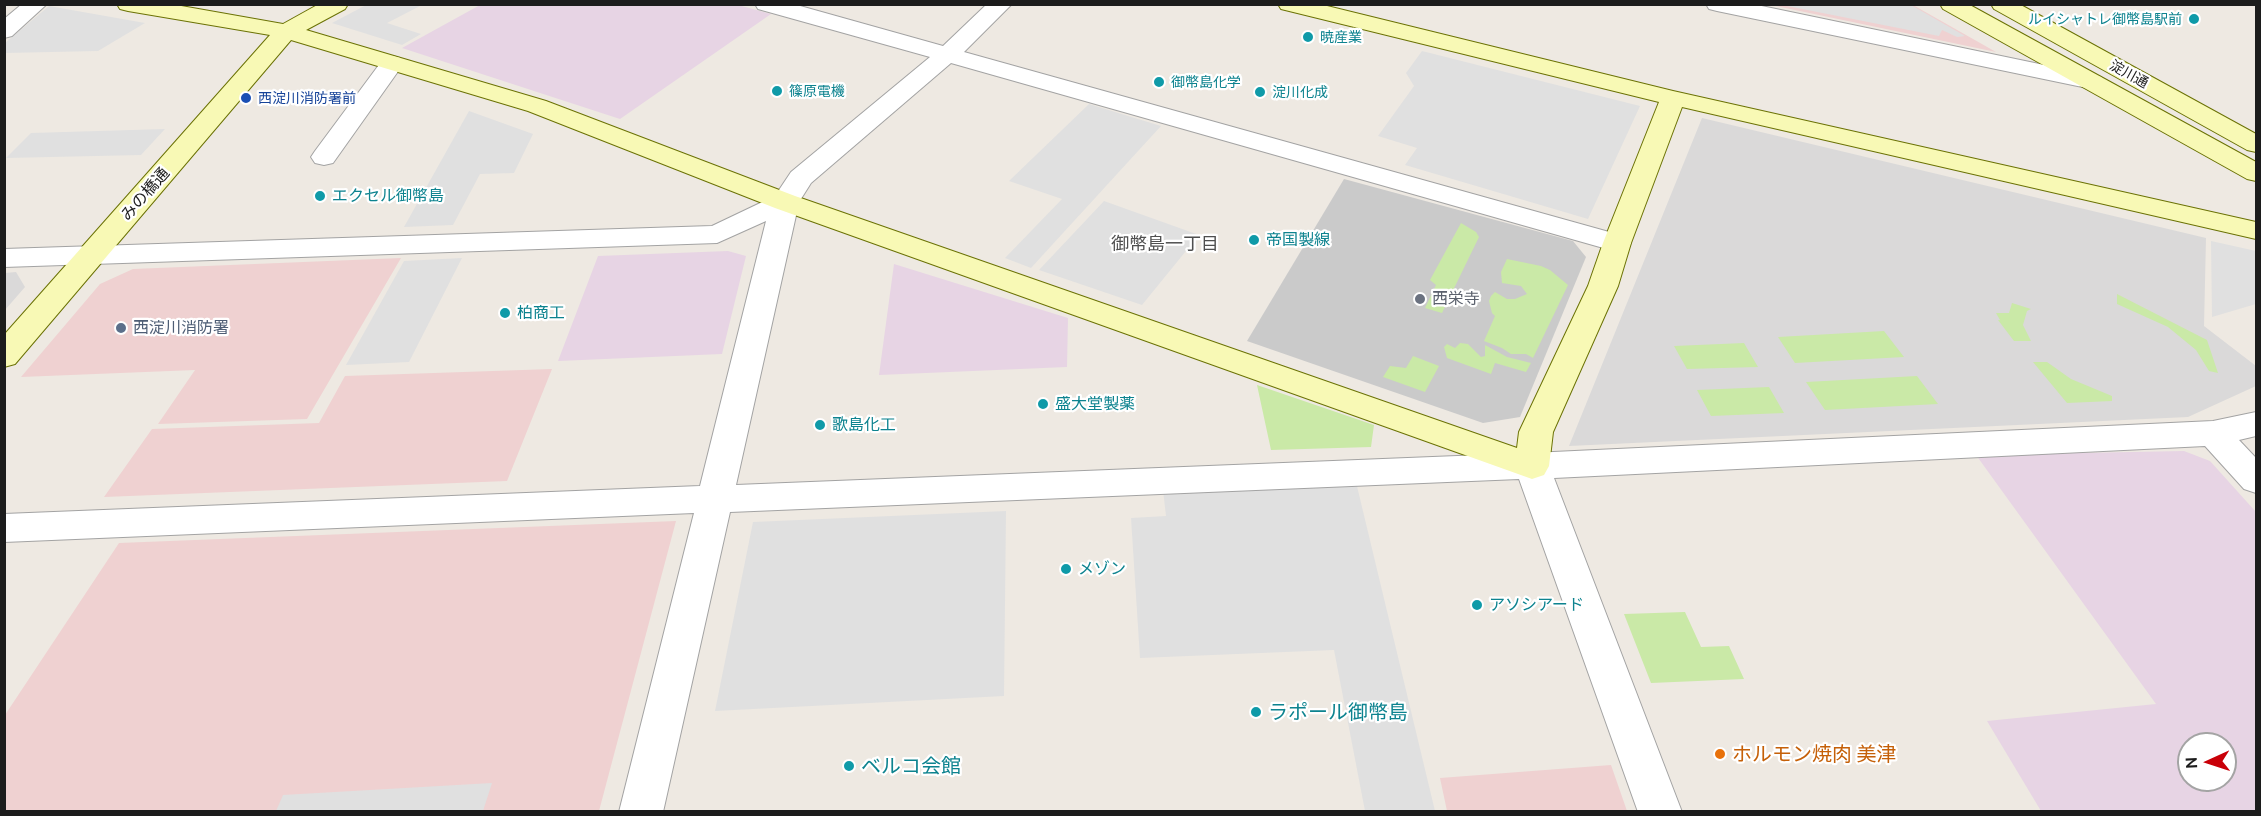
<!DOCTYPE html>
<meta charset="utf-8">
<style>
body{margin:0}
#map{position:relative;width:2261px;height:816px;overflow:hidden;background:#eee9e2;font-family:Ubuntu,sans-serif}
canvas{display:block}
.frame{position:absolute;inset:0;border:6px solid #1c1c1c;pointer-events:none}
.north{position:absolute;left:2177px;top:732px;width:60px;height:60px;box-sizing:border-box;background:#fff;border:2px solid #a4a4a4;border-radius:50%;rotate:267deg;font-size:16px;font-weight:700;line-height:24px;text-align:center;color:#1c1c1c}
.north::after{content:'';display:block;margin:auto;width:21px;height:27px;background:#c90008;clip-path:polygon(50% 0,100% 100%,50% 72%,0 100%)}
</style>
<div id="map">
<canvas width="2261" height="816"></canvas>
<div class="frame"></div>
<div class="north">N</div>
</div>
<script>
const c = document.querySelector('canvas').getContext('2d');
c.lineJoin = 'round';
function fillPath(path, color) {
  c.fillStyle = color;
  c.fill(path, 'evenodd');
}
function toPath(rows) {
  const path = new Path2D();
  for (const r of rows) {
    path.moveTo(r[0], r[1]);
    for (let i = 2; i < r.length; i += 2) path.lineTo(r[i], r[i + 1]);
  }
  return path;
}
function trace(path, color, width, dash) {
  c.strokeStyle = color;
  c.lineWidth = width;
  c.lineCap = dash ? 'butt' : 'round';
  c.setLineDash(dash || []);
  c.stroke(path);
}
function drawText(font, color, halo, rows, align = 'center') {
  c.font = font + ' Ubuntu,"Noto Sans JP",sans-serif';
  c.lineWidth = 4.5;
  c.setLineDash([]);
  c.textBaseline = 'middle';
  c.strokeStyle = halo;
  c.fillStyle = color;
  for (const [text, x, y, turn = 0] of rows) {
    c.save();
    c.translate(x, y);
    c.rotate((+turn || 0) * Math.PI / 180);
    c.textAlign = isNaN(turn) ? turn : align;
    if (halo) c.strokeText(text, 0, 0);
    c.fillText(text, 0, 0);
    c.restore();
  }
}
fillPath(toPath([
 [1702,118,2206,238,2204,326,2256,366,2256,386,2188,417,1569,446],
 [16,272,25,287,5,310,5,273]
]), '#dad9d9');
fillPath(toPath([
 [1771,5,1913,5,1996,52],
 [401,258,307,419,158,424,195,370,21,377,100,284,133,269],
 [552,369,507,481,104,497,152,429,319,423,345,376],
 [676,521,599,811,5,812,5,715,119,543],
 [1611,765,1627,811,1447,811,1440,778]
]), '#efd1d1');
fillPath(toPath([
 [738,5,771,14,620,119,402,48,480,5],
 [728,251,746,256,722,354,558,361,598,256],
 [894,264,1068,318,1067,367,879,375],
 [2184,451,2210,461,2256,512,2256,811,2041,811,1987,721,2156,704,1976,455],
 [2189,744,2225,744,2225,780,2189,780]
]), '#e7d4e4');
fillPath(toPath([
 [1344,179,1573,241,1586,257,1520,417,1483,423,1247,341]
]), '#cacaca');
fillPath(toPath([
 [1461,223,1476,232,1479,237,1442,313,1425,308,1436,285,1430,280],
 [1507,259,1541,266,1550,270,1568,285,1533,358,1526,354,1511,354,1502,348,1484,341,1495,316,1492,313,1489,301,1491,296,1495,292,1507,299,1515,299,1527,294,1521,286,1502,283,1501,272],
 [2117,294,2207,340,2218,373,2209,371,2196,350,2168,327,2117,304],
 [2012,303,2031,309,2027,311,2023,325,2031,341,2014,341,1998,320,2000,320,1996,313,2009,313],
 [1884,331,1904,357,1795,363,1778,337],
 [1460,343,1468,344,1481,357,1485,356,1485,345,1507,357,1531,363,1526,372,1495,363,1491,374,1447,358,1444,347,1447,344,1455,348],
 [1744,343,1758,367,1687,369,1674,346],
 [1413,356,1439,366,1425,392,1383,377,1390,366,1406,368],
 [2033,362,2047,362,2071,379,2112,396,2112,401,2067,403],
 [1917,376,1938,404,1825,410,1806,382],
 [1257,385,1374,425,1371,447,1271,450],
 [1769,387,1784,413,1711,416,1697,390],
 [1685,612,1701,647,1729,646,1744,679,1651,683,1624,614]
]), '#cae9a7');
fillPath(toPath([
 [368,4,422,5,387,23,421,34,402,45,332,23],
 [1782,5,1911,5,1965,36,1957,37,1942,30,1939,36],
 [49,6,145,23,98,51,5,53,5,43],
 [1422,51,1640,106,1588,219,1405,165,1417,148,1378,136,1414,86,1406,73],
 [1089,104,1161,126,1031,268,1005,258,1062,199,1009,181],
 [469,111,533,134,514,173,480,174,453,225,404,227],
 [165,129,141,155,6,158,31,133],
 [1104,201,1199,235,1142,305,1039,270],
 [2211,241,2256,251,2256,304,2212,317],
 [462,258,409,362,346,365,404,261],
 [1356,482,1435,811,1365,811,1334,650,1140,658,1131,518,1166,516,1163,490],
 [1006,511,1004,696,715,711,753,522],
 [492,783,483,811,276,811,283,795]
]), '#e0e0e0');
const street = toPath([
 [22,4,47,4,12,36,4,38,4,19,22,4],
 [755,4,793,4,943,46,987,4,1012,4,964,52,1627,237,1631,243,1627,249,1617,252,1607,249,951,63,811,183,799,202,736,485,1532,453,2213,421,2256,412,2256,436,2239,440,2256,458,2256,493,2244,489,2205,446,1554,478,1682,812,1638,812,1519,479,730,512,663,812,619,812,694,513,4,542,4,514,700,486,766,221,717,243,4,267,4,249,712,226,775,196,791,172,930,57,758,9,755,4],
 [1706,4,1752,4,2092,75,2101,77,2104,82,2101,87,2092,89,1717,11,1709,9,1706,4],
 [392,56,400,58,404,63,333,163,324,165,315,163,311,157,315,151,384,58,392,56]
]);
const secondary = toPath([
 [117,4,170,4,283,24,319,4,348,4,345,9,306,30,546,101,795,196,1517,448,1519,432,1588,286,1603,243,1659,102,1281,9,1278,4,1319,4,1673,91,2256,222,2256,239,1682,107,1631,243,1618,286,1553,432,1549,466,1544,475,1532,479,775,208,528,111,291,40,15,364,4,367,4,335,270,35,128,11,120,9,117,4],
 [1940,4,1968,4,2256,162,2256,181,2247,179,1943,9,1940,4],
 [1991,4,2019,4,2256,134,2256,152,2247,150,1994,9,1991,4]
]);
trace(street, '#a3a3a3', 2);
trace(secondary, '#6b7205', 2);
fillPath(street, '#fff');
fillPath(secondary, '#f8f9b5');
for (const [x, y, r, color] of [
 [2194,19,6,"#0f9aa8"],
 [1308,37,6,"#0f9aa8"],
 [1159,82,6,"#0f9aa8"],
 [777,91,6,"#0f9aa8"],
 [1260,92,6,"#0f9aa8"],
 [246,98,6,"#1a4fb4"],
 [320,196,6,"#0f9aa8"],
 [1254,240,6,"#0f9aa8"],
 [1420,299,6,"#6b7280"],
 [505,313,6,"#0f9aa8"],
 [121,328,6,"#5c6f8a"],
 [1043,404,6,"#0f9aa8"],
 [820,425,6,"#0f9aa8"],
 [1066,569,6,"#0f9aa8"],
 [1477,605,6,"#0f9aa8"],
 [1256,712,6,"#0f9aa8"],
 [1720,754,6,"#e8710a"],
 [849,766,6,"#0f9aa8"]
]) {
  const dot = new Path2D();
  dot.arc(x, y, r, 0, 2 * Math.PI);
  c.fillStyle = color;
  c.fill(dot);
  trace(dot, '#fff', 2);
}
drawText('14px', '#0d838f', '#fff', [
 ["ルイシャトレ御幣島駅前",2182,19,"right"],
 ["暁産業",1320,37],
 ["御幣島化学",1171,82],
 ["篠原電機",789,91],
 ["淀川化成",1272,92]
], 'left');
drawText('14px', '#1c1c1c', '#fff', [
 ["淀川通",2129,74,29]
]);
drawText('14px', '#164399', '#fff', [
 ["西淀川消防署前",258,98]
], 'left');
drawText('16px', '#1c1c1c', '#fff', [
 ["みの橋通",145,194,-49]
]);
drawText('16px', '#0d838f', '#fff', [
 ["エクセル御幣島",332,196],
 ["帝国製線",1266,240],
 ["柏商工",517,313],
 ["盛大堂製薬",1055,404],
 ["歌島化工",832,425],
 ["メゾン",1078,569],
 ["アソシアード",1489,605]
], 'left');
drawText('16px', '#5b616d', '#fff', [
 ["西栄寺",1432,299]
], 'left');
drawText('16px', '#4e5e75', '#fff', [
 ["西淀川消防署",133,328]
], 'left');
drawText('18px', '#4f4f4f', '#fff', [
 ["御幣島一丁目",1165,244]
]);
drawText('20px', '#0d838f', '#fff', [
 ["ラポール御幣島",1268,712],
 ["ベルコ会館",861,766]
], 'left');
drawText('20px', '#c56008', '#fff', [
 ["ホルモン焼肉 美津",1732,754]
], 'left');
</script>
